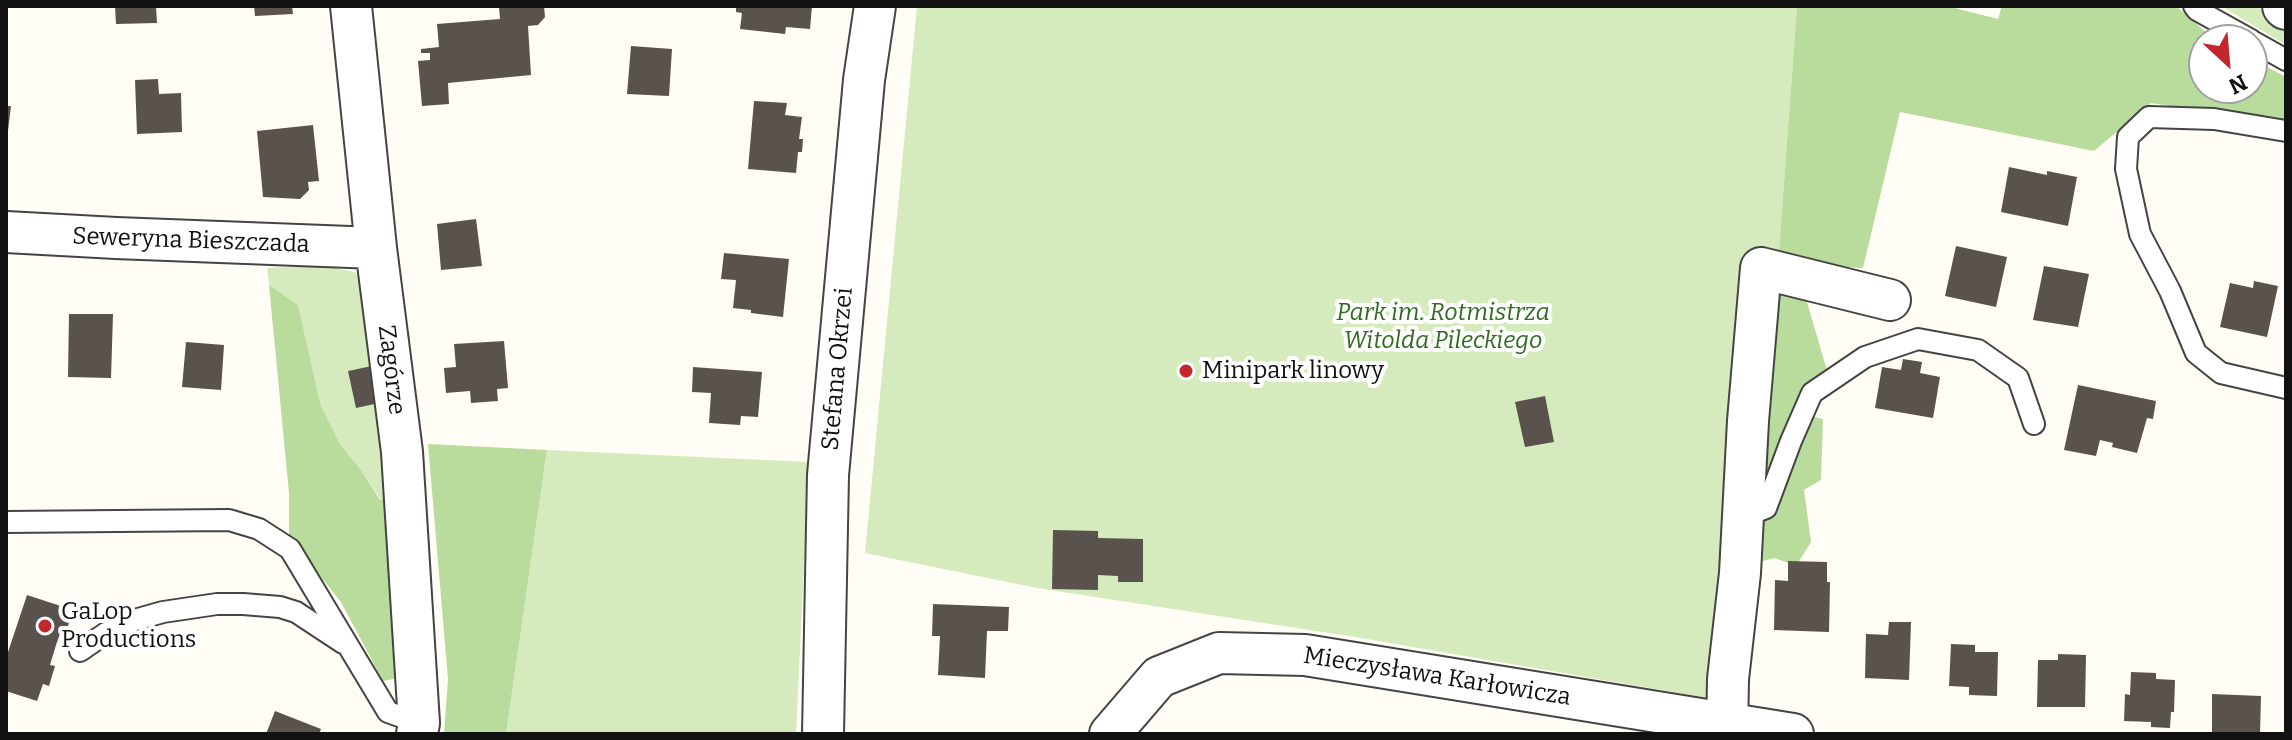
<!DOCTYPE html>
<meta charset="utf-8">
<style>
body{margin:0}
#map{position:relative;width:2292px;height:740px;overflow:hidden;background:#fffdf5;font-family:Bitter,serif}
canvas{display:block}
.frame{position:absolute;inset:0;border:8px solid #111;pointer-events:none}
.north{position:absolute;left:2188px;top:24px;width:80px;height:80px;box-sizing:border-box;background:#fff;border:2px solid #a0a0a0;border-radius:50%;rotate:154deg;font-size:22px;font-weight:700;line-height:32px;text-align:center;color:#111}
.north::after{content:'';display:block;margin:auto;width:28px;height:36px;background:#c4262e;clip-path:polygon(50% 0,100% 100%,50% 72%,0 100%)}
</style>
<div id="map">
<canvas width="2292" height="740"></canvas>
<div class="frame"></div>
<div class="north">N</div>
</div>
<script>
const c = document.querySelector('canvas').getContext('2d');
c.lineJoin = 'round';
function fillPath(path, color) {
  c.fillStyle = color;
  c.fill(path, 'evenodd');
}
function toPath(rows) {
  const path = new Path2D();
  for (const r of rows) {
    path.moveTo(r[0], r[1]);
    for (let i = 2; i < r.length; i += 2) path.lineTo(r[i], r[i + 1]);
  }
  return path;
}
function trace(path, color, width, dash) {
  c.strokeStyle = color;
  c.lineWidth = width;
  c.lineCap = dash ? 'butt' : 'round';
  c.setLineDash(dash || []);
  c.stroke(path);
}
function drawText(font, color, halo, rows, align = 'center') {
  c.font = font + ' Bitter,serif';
  c.lineWidth = 8;
  c.setLineDash([]);
  c.textBaseline = 'middle';
  c.strokeStyle = halo;
  c.fillStyle = color;
  for (const [text, x, y, turn = 0] of rows) {
    c.save();
    c.translate(x, y);
    c.rotate((+turn || 0) * Math.PI / 180);
    c.textAlign = isNaN(turn) ? turn : align;
    if (halo) c.strokeText(text, 0, 0);
    c.fillText(text, 0, 0);
    c.restore();
  }
}
fillPath(toPath([
 [917,6,1797,6,1778,264,1719,700,1361,638,1037,588,865,553],
 [2221,6,2256,6,2286,27,2286,45],
 [319,265,355,272,366,288,390,495,381,500,361,470,340,444,321,406,298,305,269,285,267,268],
 [547,450,809,462,796,734,506,734]
]), '#d5ebbd');
fillPath(toPath([
 [1797,6,1947,6,1998,19,2002,6,2176,6,2215,40,2204,40,2204,88,2252,88,2252,59,2286,77,2286,124,2151,103,2094,151,1900,112,1863,268,1796,265,1831,384,1799,413,1823,419,1821,480,1804,490,1811,542,1796,566,1775,558,1738,567,1778,264],
 [269,285,298,305,321,406,340,444,361,470,380,500,390,495,403,677,383,681,341,602,289,537,289,493],
 [428,444,547,450,506,734,444,734,448,679]
]), '#b9dc9c');
fillPath(toPath([
 [115,6,156,6,157,23,116,24],
 [254,6,292,6,293,14,255,16],
 [511,6,544,6,545,17,538,25,528,26,531,75,448,83,449,104,422,106,418,61,430,60,430,53,421,53,421,49,439,47,437,24,500,19,499,7],
 [736,6,812,6,810,29,786,27,785,34,740,29,742,13,736,12],
 [631,46,672,49,669,96,627,94],
 [158,79,159,94,181,93,182,132,137,134,135,80],
 [754,101,787,103,785,115,802,117,799,139,803,139,802,152,798,152,796,173,748,169],
 [6,106,11,106,8,131,6,131],
 [313,125,319,181,308,182,309,190,300,199,263,197,257,131],
 [2009,167,2047,175,2047,171,2077,177,2068,226,2001,212],
 [476,219,482,266,441,270,437,224],
 [1956,246,2007,257,1996,307,1945,296],
 [724,253,789,259,783,317,751,313,751,310,733,308,736,280,721,279],
 [2044,266,2089,274,2078,327,2033,320],
 [2254,281,2278,286,2267,337,2220,327,2230,283,2253,288],
 [69,314,113,314,111,378,68,377],
 [504,341,508,388,497,389,498,401,471,403,470,391,446,393,444,368,456,367,454,344],
 [186,342,224,345,221,390,182,387],
 [1903,359,1922,362,1920,373,1940,377,1933,418,1875,408,1882,367,1901,370],
 [372,366,379,403,356,408,348,371],
 [693,367,762,372,758,417,741,416,740,425,709,423,711,393,692,392],
 [2078,385,2156,401,2153,419,2147,418,2137,453,2112,447,2113,443,2100,440,2096,456,2064,450],
 [1545,396,1554,442,1525,447,1515,402],
 [1053,530,1098,531,1098,538,1143,539,1143,582,1118,582,1118,576,1098,575,1098,590,1052,589],
 [1788,561,1827,562,1827,582,1830,582,1829,632,1774,630,1775,580,1788,581],
 [27,595,73,610,67,629,62,628,56,645,50,665,55,666,49,686,43,684,37,701,6,691,6,658],
 [933,604,1009,607,1008,631,987,631,985,678,938,675,940,636,932,636],
 [1889,622,1911,622,1909,680,1865,678,1866,634,1888,635],
 [1951,644,1975,645,1975,652,1998,652,1997,696,1969,695,1969,687,1949,686],
 [2058,654,2086,655,2085,707,2037,707,2038,660,2058,660],
 [2131,672,2156,673,2156,679,2175,680,2174,712,2171,712,2170,728,2151,727,2151,722,2124,721,2125,694,2130,695],
 [2212,694,2261,696,2260,734,2212,734],
 [275,711,321,729,319,734,266,734]
]), '#5a524d');
const service = toPath([
 [2194,6,2197,10,2251,40],
 [2252,41,2286,60],
 [2286,131,2214,119,2149,117,2128,137,2126,169,2140,234,2170,291,2196,353,2221,373,2286,388],
 [1743,517,1766,508,1791,441,1812,393,1865,357,1918,339,1978,350,2018,378,2034,424],
 [6,522,229,520,259,529,290,549,388,712,419,723],
 [80,651,106,633,131,621,163,612,217,604,243,604,280,607,296,612,343,643]
]);
const minor = toPath([
 [351,6,376,248,402,452,419,723,417,734],
 [6,232,116,238,376,248],
 [823,734,828,475,864,80,875,6],
 [1110,734,1159,677,1219,653,1305,655,1793,734],
 [1727,734,1728,679,1740,573,1748,421,1761,268,1890,300]
]);
const tertiary = toPath([
 [2285,6,2286,7]
]);
trace(service, '#444', 24);
trace(minor, '#444', 44);
trace(tertiary, '#444', 48);
trace(service, '#fff', 20);
trace(minor, '#fff', 40);
trace(tertiary, '#fff', 44);
for (const [x, y, r, color] of [
 [1186,371,8,"#c4262e"],
 [45,626,8,"#c4262e"]
]) {
  const dot = new Path2D();
  dot.arc(x, y, r, 0, 2 * Math.PI);
  c.fillStyle = color;
  c.fill(dot);
  trace(dot, '#fff', 3);
}
drawText('24px', '#111', '#fff', [
 ["Seweryna Bieszczada",191,241,2],
 ["Stefana Okrzei",838,369,-85],
 ["Zagórze",391,370,83],
 ["Mieczysława Karłowicza",1437,677,9]
]);
drawText('italic 24px', '#2f6b1f', '#fff', [
 ["Park im. Rotmistrza",1443,313],
 ["Witolda Pileckiego",1443,341]
]);
drawText('24px', '#111', '#fff', [
 ["Minipark linowy",1202,371],
 ["GaLop",61,612],
 ["Productions",61,640]
], 'left');
</script>
